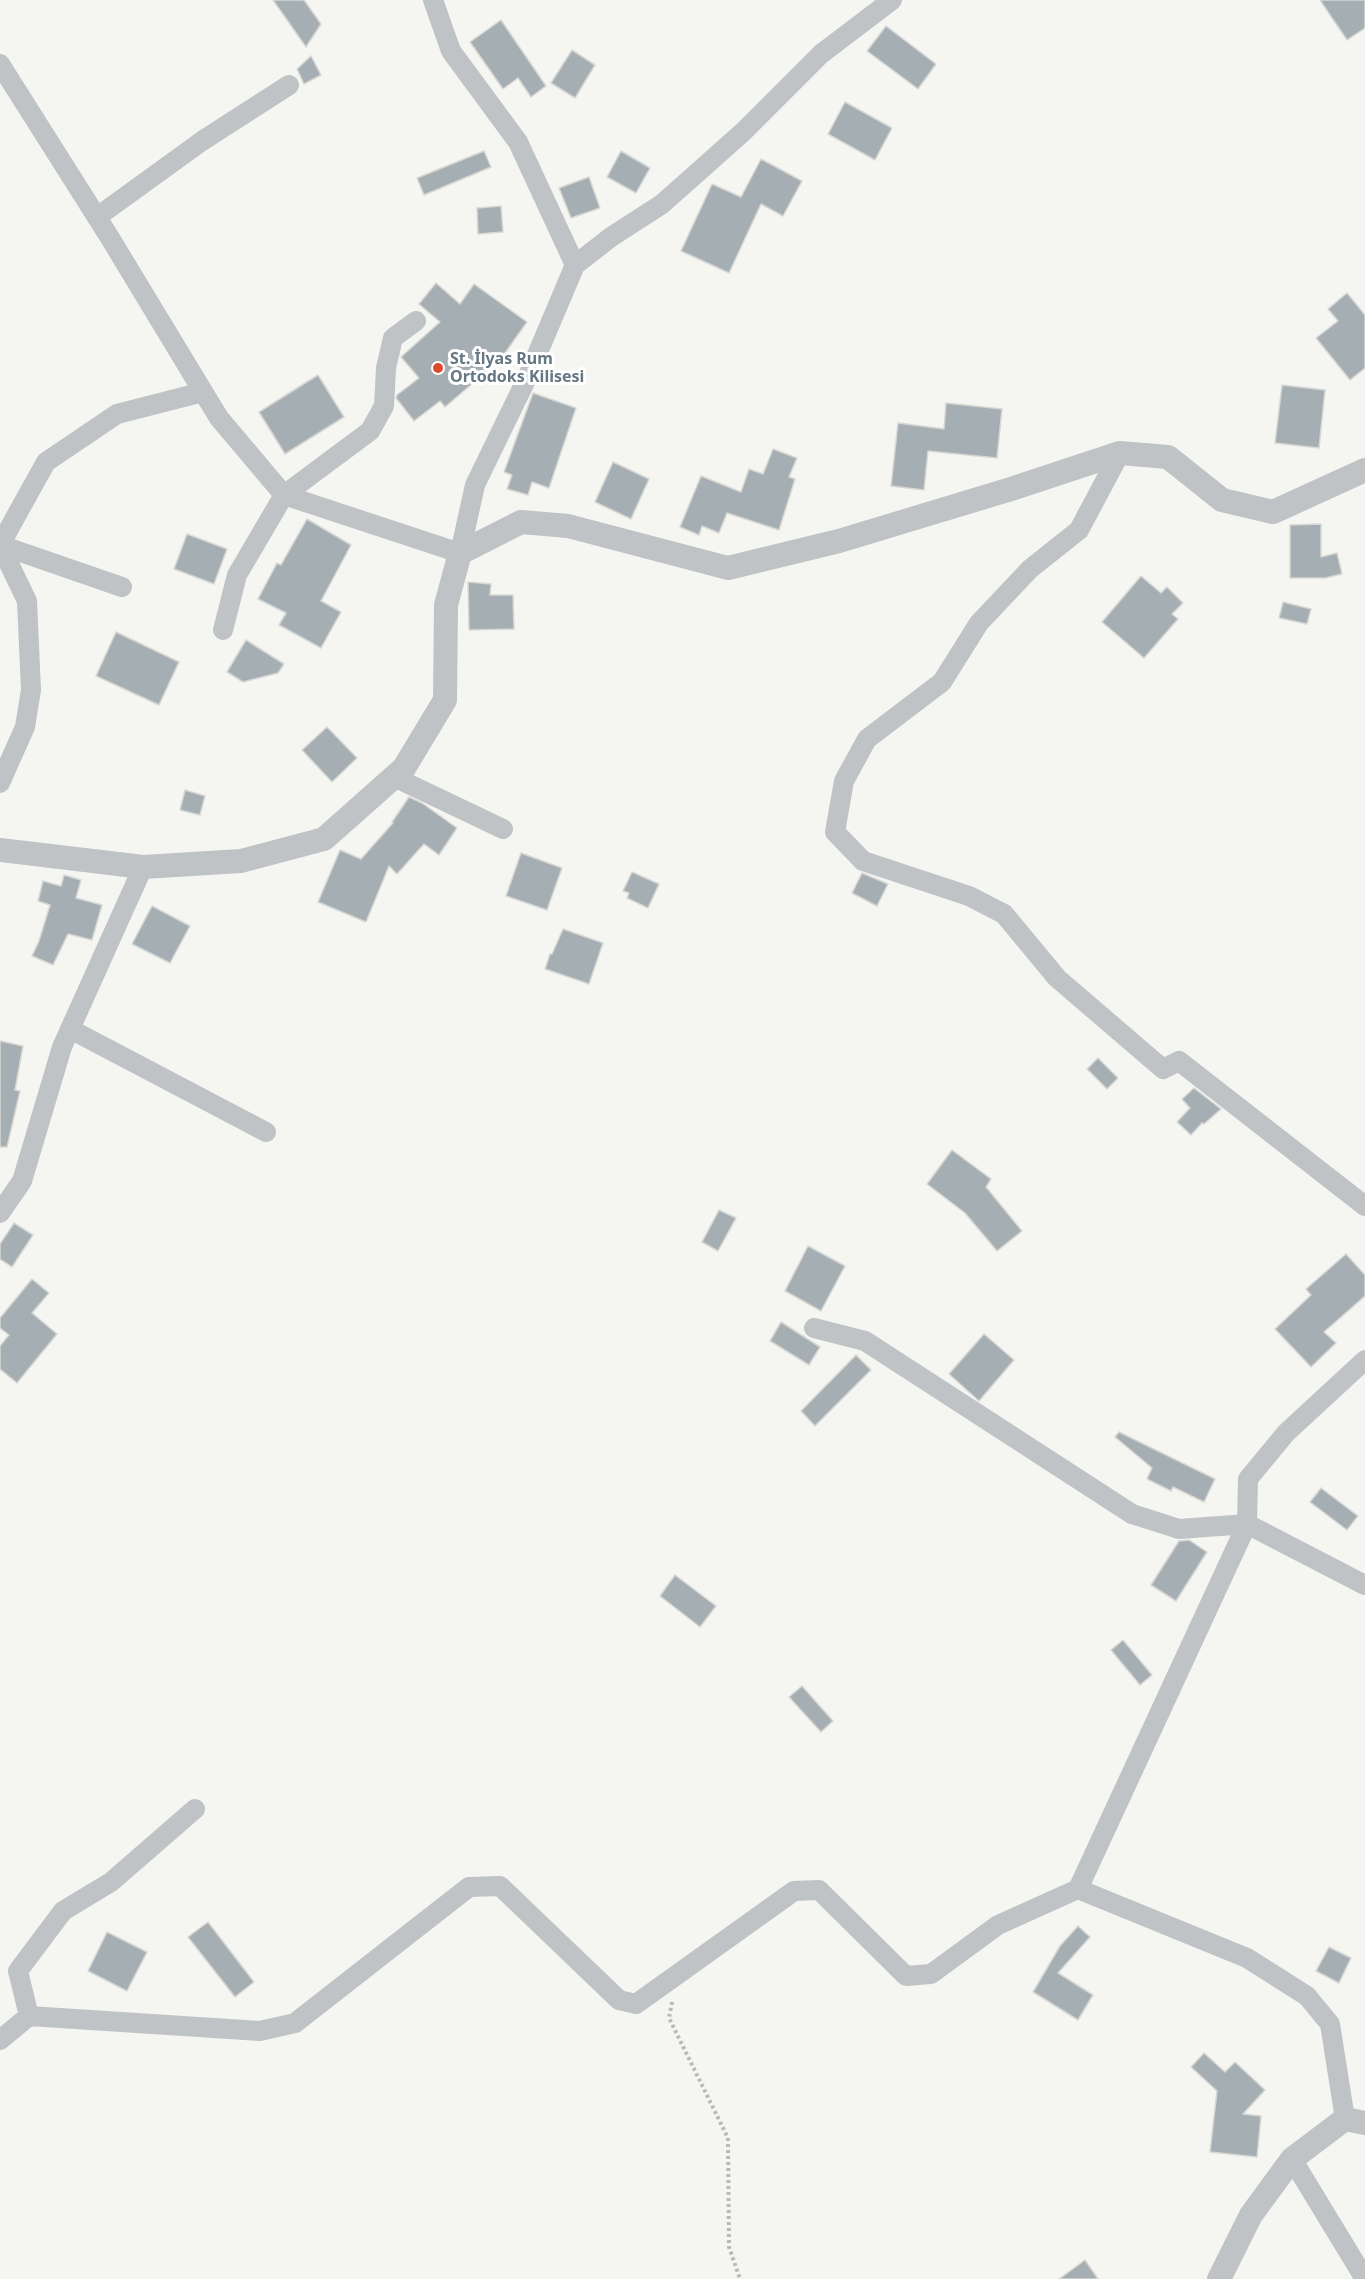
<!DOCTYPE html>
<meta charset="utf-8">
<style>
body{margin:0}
canvas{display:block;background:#f5f5f2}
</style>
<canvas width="1365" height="2279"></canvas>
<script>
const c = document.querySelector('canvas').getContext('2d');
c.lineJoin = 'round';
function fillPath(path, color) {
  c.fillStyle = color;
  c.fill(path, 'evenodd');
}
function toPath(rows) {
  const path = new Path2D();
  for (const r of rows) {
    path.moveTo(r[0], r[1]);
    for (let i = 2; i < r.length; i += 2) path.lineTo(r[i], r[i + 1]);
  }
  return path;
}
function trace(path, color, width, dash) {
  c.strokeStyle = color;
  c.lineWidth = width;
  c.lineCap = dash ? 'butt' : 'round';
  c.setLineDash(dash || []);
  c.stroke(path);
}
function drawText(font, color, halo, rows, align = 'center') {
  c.font = font + ' "Noto Sans",sans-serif';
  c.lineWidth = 6;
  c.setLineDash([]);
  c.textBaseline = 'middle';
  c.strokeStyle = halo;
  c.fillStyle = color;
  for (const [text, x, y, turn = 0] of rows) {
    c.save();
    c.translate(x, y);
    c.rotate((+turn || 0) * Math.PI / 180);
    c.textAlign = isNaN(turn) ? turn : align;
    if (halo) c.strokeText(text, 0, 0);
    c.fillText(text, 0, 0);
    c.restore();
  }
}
const building = toPath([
 [273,0,304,0,321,24,306,47,273,0],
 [1320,0,1365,0,1365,28,1347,40,1320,0],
 [501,20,546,86,531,97,518,78,503,89,470,42,501,20],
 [886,26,936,64,918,89,867,51,886,26],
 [572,50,595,65,575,98,551,83,572,50],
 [311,56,321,75,304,84,297,69,311,56],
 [845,102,892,128,875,160,828,134,845,102],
 [484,151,491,167,424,195,417,178,484,151],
 [621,151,650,168,636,193,607,177,621,151],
 [761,159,802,181,783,216,761,204,729,273,681,251,712,184,741,197,761,159],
 [589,177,600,208,571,218,559,188,589,177],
 [501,206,503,232,478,234,477,208,501,206],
 [436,283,460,304,474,284,527,322,500,360,445,407,440,401,414,421,396,398,397,395,419,378,401,357,440,322,419,304,436,283],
 [1347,293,1365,315,1365,368,1350,380,1316,338,1338,321,1328,309,1347,293],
 [318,375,344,417,285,454,259,412,318,375],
 [1282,385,1325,390,1319,448,1275,443,1282,385],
 [533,393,576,408,549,488,532,482,528,495,507,489,512,475,504,472,533,393],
 [946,403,1002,409,997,458,928,451,924,490,891,486,898,423,944,429,946,403],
 [773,449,797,458,789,477,795,479,779,530,727,513,719,533,702,526,699,535,680,527,701,476,741,492,749,469,763,474,773,449],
 [613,462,649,479,631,519,595,502,613,462],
 [307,519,351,545,321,601,341,612,321,648,279,625,286,613,258,599,277,563,281,565,307,519],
 [1321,524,1321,557,1337,553,1342,574,1325,578,1290,578,1290,525,1321,524],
 [187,534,227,549,214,584,174,569,187,534],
 [1141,576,1161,593,1167,587,1183,603,1172,614,1178,619,1144,658,1102,622,1141,576],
 [468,582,491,584,490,595,513,595,514,629,469,630,468,582],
 [1283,602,1311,609,1307,624,1279,618,1283,602],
 [116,632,179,662,159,705,96,676,116,632],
 [246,640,284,664,278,673,243,682,227,672,246,640],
 [327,727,357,758,332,782,302,750,327,727],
 [185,790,205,796,200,815,180,810,185,790],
 [409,797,422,803,457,828,439,855,424,844,397,874,389,866,366,922,318,902,340,850,361,859,393,823,392,822,409,797],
 [521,853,562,868,547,910,506,896,521,853],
 [632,872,659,884,648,908,627,898,629,893,623,891,632,872],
 [862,873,888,884,877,906,852,893,862,873],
 [64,875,81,880,76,898,102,905,92,940,68,934,53,965,32,956,39,941,50,905,38,901,43,881,61,886,64,875],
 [152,906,190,926,170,963,132,944,152,906],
 [563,929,603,943,589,984,545,969,550,954,552,954,563,929],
 [0,1041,23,1046,15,1090,20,1091,7,1147,0,1147,0,1041],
 [1098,1058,1118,1078,1107,1089,1087,1069,1098,1058],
 [1194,1088,1221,1109,1204,1124,1202,1123,1191,1135,1177,1122,1190,1108,1182,1099,1194,1088],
 [952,1150,991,1179,986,1187,1022,1231,997,1251,965,1213,927,1184,952,1150],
 [719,1210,736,1218,718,1251,702,1242,719,1210],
 [14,1223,33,1235,12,1267,0,1259,0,1244,14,1223],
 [808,1246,845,1266,821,1311,785,1291,808,1246],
 [1346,1254,1365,1275,1365,1296,1324,1332,1336,1343,1311,1367,1275,1329,1311,1295,1306,1289,1346,1254],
 [32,1279,49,1293,32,1313,57,1334,17,1383,0,1369,0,1346,9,1335,0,1328,0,1318,32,1279],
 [781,1322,820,1347,809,1365,770,1341,781,1322],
 [984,1334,1014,1360,979,1401,949,1374,984,1334],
 [856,1355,871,1370,815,1426,801,1411,856,1355],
 [1119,1432,1215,1479,1204,1502,1173,1487,1171,1491,1147,1479,1152,1468,1115,1437,1119,1432],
 [1321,1488,1358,1516,1347,1530,1310,1502,1321,1488],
 [1189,1540,1207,1552,1176,1601,1151,1585,1179,1541,1189,1540],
 [675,1575,716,1606,700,1627,660,1596,675,1575],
 [1123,1640,1152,1675,1140,1685,1111,1650,1123,1640],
 [802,1686,833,1721,821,1732,789,1697,802,1686],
 [208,1922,254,1982,235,1997,188,1937,208,1922],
 [1078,1926,1090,1937,1058,1973,1093,1995,1078,2020,1033,1992,1060,1946,1078,1926],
 [107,1932,147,1952,127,1991,88,1971,107,1932],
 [1329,1947,1351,1958,1339,1983,1316,1971,1329,1947],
 [1204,2053,1225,2072,1235,2062,1265,2090,1243,2114,1261,2116,1257,2157,1210,2152,1217,2091,1191,2067,1204,2053],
 [1085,2260,1098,2279,1059,2279,1085,2260]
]);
fillPath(building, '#a5aeb3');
trace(building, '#d7d7d4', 1.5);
trace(toPath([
 [672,2002,669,2018,728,2138,729,2247,740,2279]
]), '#b7babc', 4, [3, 3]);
trace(toPath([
 [433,0,451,51,518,142,575,265],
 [0,64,110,238,219,418,284,495,460,553,475,485,528,376,575,265,611,237,662,204,743,132,821,54,892,0],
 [97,217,202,141,289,85],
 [1120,453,1079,530,1030,569,979,623,942,682,867,739,844,781,835,832,863,861,969,896,1004,914,1057,978,1163,1069,1179,1061,1365,1206],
 [0,545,122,587],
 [223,630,237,575,284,495,370,431,384,406,386,368,393,338,416,321],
 [394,777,503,829],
 [0,783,25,727,31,690,27,601,0,545,46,462,117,414,203,392],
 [70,1029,266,1132],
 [0,1213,22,1181,62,1047,143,867],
 [814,1328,865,1341,1132,1514,1179,1529,1247,1524,1365,1585],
 [1078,1889,1247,1958,1307,1996,1330,2024,1345,2119],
 [29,2016,18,1971,63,1911,111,1882,195,1809],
 [0,2040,29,2016,260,2031,295,2023,469,1887,500,1886,619,2000,636,2004,794,1891,819,1890,906,1976,931,1974,998,1925,1078,1889,1247,1524,1248,1479,1286,1433,1365,1360],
 [1292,2159,1365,2279]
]), '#bfc3c6', 20);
trace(toPath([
 [0,850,143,867,241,861,324,839,404,768,445,700,446,605,460,553,521,522,568,526,728,568,839,541,1011,489,1120,453,1168,457,1222,500,1273,512,1365,470],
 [1219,2279,1251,2215,1292,2159,1345,2119,1365,2123]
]), '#bfc3c6', 24);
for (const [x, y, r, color] of [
 [438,368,6,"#dc4a2b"]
]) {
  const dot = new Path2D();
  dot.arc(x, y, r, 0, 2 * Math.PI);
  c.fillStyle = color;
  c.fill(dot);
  trace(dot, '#fff', 2);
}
drawText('bold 16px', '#657782', '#fff', [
 ["St. İlyas Rum",450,359],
 ["Ortodoks Kilisesi",450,377]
], 'left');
</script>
